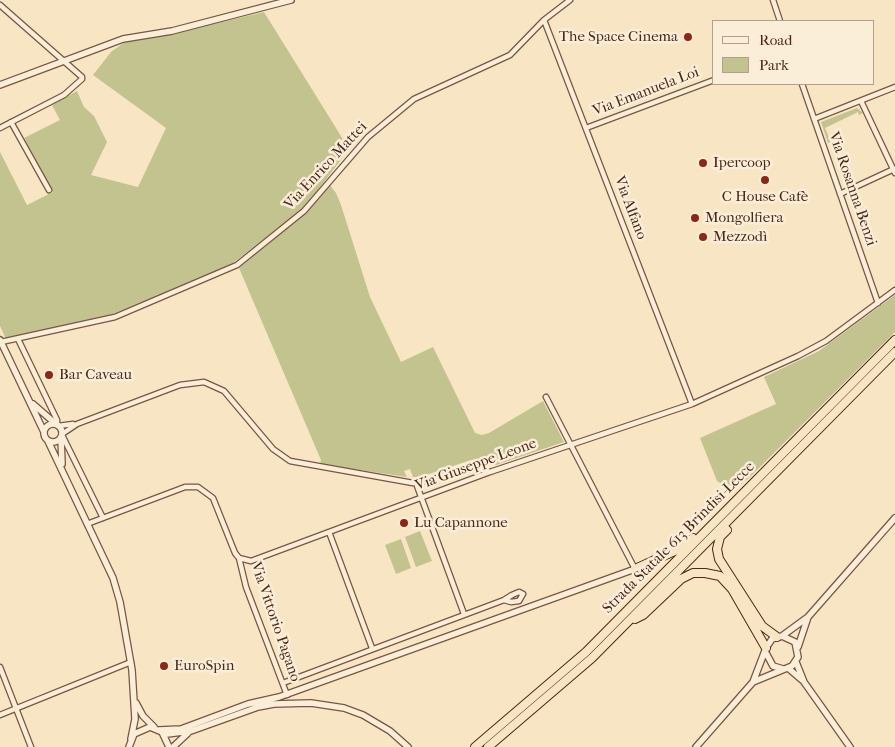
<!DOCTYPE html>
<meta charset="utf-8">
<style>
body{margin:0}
#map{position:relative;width:895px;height:747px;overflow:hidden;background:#f8e5c3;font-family:"IM FELL French Canon",serif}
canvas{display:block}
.legend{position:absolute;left:712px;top:20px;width:162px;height:65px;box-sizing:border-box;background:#faeed8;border:1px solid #b49e8c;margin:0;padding:6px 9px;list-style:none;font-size:15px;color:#4c271a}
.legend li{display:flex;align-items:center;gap:10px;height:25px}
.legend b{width:25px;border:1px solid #b49e8c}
</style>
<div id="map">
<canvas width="895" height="747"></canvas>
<ul class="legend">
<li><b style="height:6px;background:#faeed8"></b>Road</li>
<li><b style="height:14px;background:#c3c390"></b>Park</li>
</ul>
</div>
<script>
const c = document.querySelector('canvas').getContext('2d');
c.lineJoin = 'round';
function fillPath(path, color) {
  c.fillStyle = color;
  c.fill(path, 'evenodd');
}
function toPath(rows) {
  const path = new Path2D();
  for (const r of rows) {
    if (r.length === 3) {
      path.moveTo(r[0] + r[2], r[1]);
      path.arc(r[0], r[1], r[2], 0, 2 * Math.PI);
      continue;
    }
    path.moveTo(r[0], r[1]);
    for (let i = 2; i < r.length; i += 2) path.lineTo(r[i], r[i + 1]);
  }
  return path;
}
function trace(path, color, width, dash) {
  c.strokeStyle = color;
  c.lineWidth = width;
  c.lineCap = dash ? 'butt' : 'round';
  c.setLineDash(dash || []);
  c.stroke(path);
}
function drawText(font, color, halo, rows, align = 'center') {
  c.font = font + ' "IM FELL French Canon",serif';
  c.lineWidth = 5;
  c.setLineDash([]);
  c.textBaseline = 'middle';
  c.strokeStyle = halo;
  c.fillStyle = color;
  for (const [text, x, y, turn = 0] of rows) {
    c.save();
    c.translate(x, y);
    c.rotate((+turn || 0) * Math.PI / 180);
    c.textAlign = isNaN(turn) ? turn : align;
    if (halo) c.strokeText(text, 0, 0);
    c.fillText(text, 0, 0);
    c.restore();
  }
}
fillPath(toPath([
 [264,12,349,149,318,190,303,209,229,266,103,318,6,339,0,326,0,152,27,205,53,192,24,138,60,120,52,105,77,91,84,107,94,116,107,142,91,175,138,187,166,128,93,75,111,52,125,42,166,35],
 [857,108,863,113,859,115,858,112,825,128,831,142,828,143,821,122],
 [329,184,336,193,341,205,370,297,401,362,433,347,475,433,482,435,489,433,543,401,564,442,496,465,471,460,420,477,413,477,410,469,404,471,407,477,320,464,321,460,239,268,306,213],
 [895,295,895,332,750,477,730,493,725,486,717,481,700,438,776,404,764,377,819,351],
 [420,531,432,561,416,567,405,537],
 [401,539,411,568,396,574,385,545]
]), '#c3c390');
const minor = toPath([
 [773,0,780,21],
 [0,5,82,77,82,79,64,95,0,128],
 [544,20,692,404],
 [802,84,878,303],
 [861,101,895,173],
 [814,119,895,87],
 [11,122,49,190],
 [586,128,714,80],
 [840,194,894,169],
 [18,339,57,420,57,425],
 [1,342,115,317,237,265,304,211,368,137,414,99,510,55,544,20,570,0],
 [546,397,635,569],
 [58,426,73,424],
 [62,434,77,424,180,385,204,382,224,391,273,449,290,461,413,483,428,481,471,467,490,472],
 [62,435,103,518],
 [416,483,464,614],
 [87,524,185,487,198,487,213,498,235,553,239,558,251,561,490,472,692,404,798,356,826,341,895,290],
 [329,532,372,648],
 [239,558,246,587,287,695],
 [0,667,31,747],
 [283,683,504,600,512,595,519,592,523,594,519,601,511,602,504,600],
 [0,715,131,662]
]);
const tertiary = toPath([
 [0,85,123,39,172,31,291,0],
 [0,340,44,432],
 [33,404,56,424],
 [53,433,9],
 [61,438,62,464],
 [48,441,113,578,120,602,132,670,135,719,131,739],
 [782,636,808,617,895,518],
 [798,647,808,617],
 [766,653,773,666,783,669],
 [796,662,804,682,850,747],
 [788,668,802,680],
 [136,703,143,716,154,727],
 [159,730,181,729,248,704,279,697,635,569],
 [167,734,191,731,258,707,274,704,311,703,344,708,363,715,390,731,408,747],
 [129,747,134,734,150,727,162,732,169,747],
 [173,747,188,733],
 [696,747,753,682,766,648,772,639,782,636,795,642,798,657,792,666,753,682]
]);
const trunk = toPath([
 [727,530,720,537,717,549,719,559,762,626,777,637],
 [635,569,681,548,693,538],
 [635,619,643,615,681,579,693,573,705,573,720,576,732,589,766,648],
 [475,747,586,652,895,340],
 [488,747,592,658,895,352]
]);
trace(minor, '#775644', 7);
trace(tertiary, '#775644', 8);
trace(trunk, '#4c271a', 10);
trace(minor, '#faeed8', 4.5);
trace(tertiary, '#faeed8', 5.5);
trace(trunk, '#f8e5c3', 8);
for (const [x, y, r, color] of [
 [688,37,5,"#8f2418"],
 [703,163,5,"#8f2418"],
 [765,180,5,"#8f2418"],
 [695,218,5,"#8f2418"],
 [703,237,5,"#8f2418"],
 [49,375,5,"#8f2418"],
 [404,523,5,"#8f2418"],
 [164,666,5,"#8f2418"]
]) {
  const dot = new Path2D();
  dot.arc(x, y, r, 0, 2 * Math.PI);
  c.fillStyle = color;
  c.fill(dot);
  trace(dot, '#faeed8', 2);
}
drawText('15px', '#4c271a', '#faeed8', [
 ["The Space Cinema",678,37,"right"],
 ["Ipercoop",713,163],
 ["C House Cafè",765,197,"center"],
 ["Mongolfiera",705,218],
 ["Mezzodì",713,237],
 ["Bar Caveau",59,375],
 ["Lu Capannone",414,523],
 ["EuroSpin",174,666]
], 'left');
drawText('15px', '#4c271a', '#faeed8', [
 ["Via Emanuela Loi",646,92,-21],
 ["Via Enrico Mattei",326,166,-47],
 ["Via Rosanna Benzi",852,189,71],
 ["Via Alfano",630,208,69],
 ["Via Giuseppe Leone",476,465,-20],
 ["Strada Statale 613 Brindisi-Lecce",679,538,-45],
 ["Via Vittorio Pagano",275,622,71]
]);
</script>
